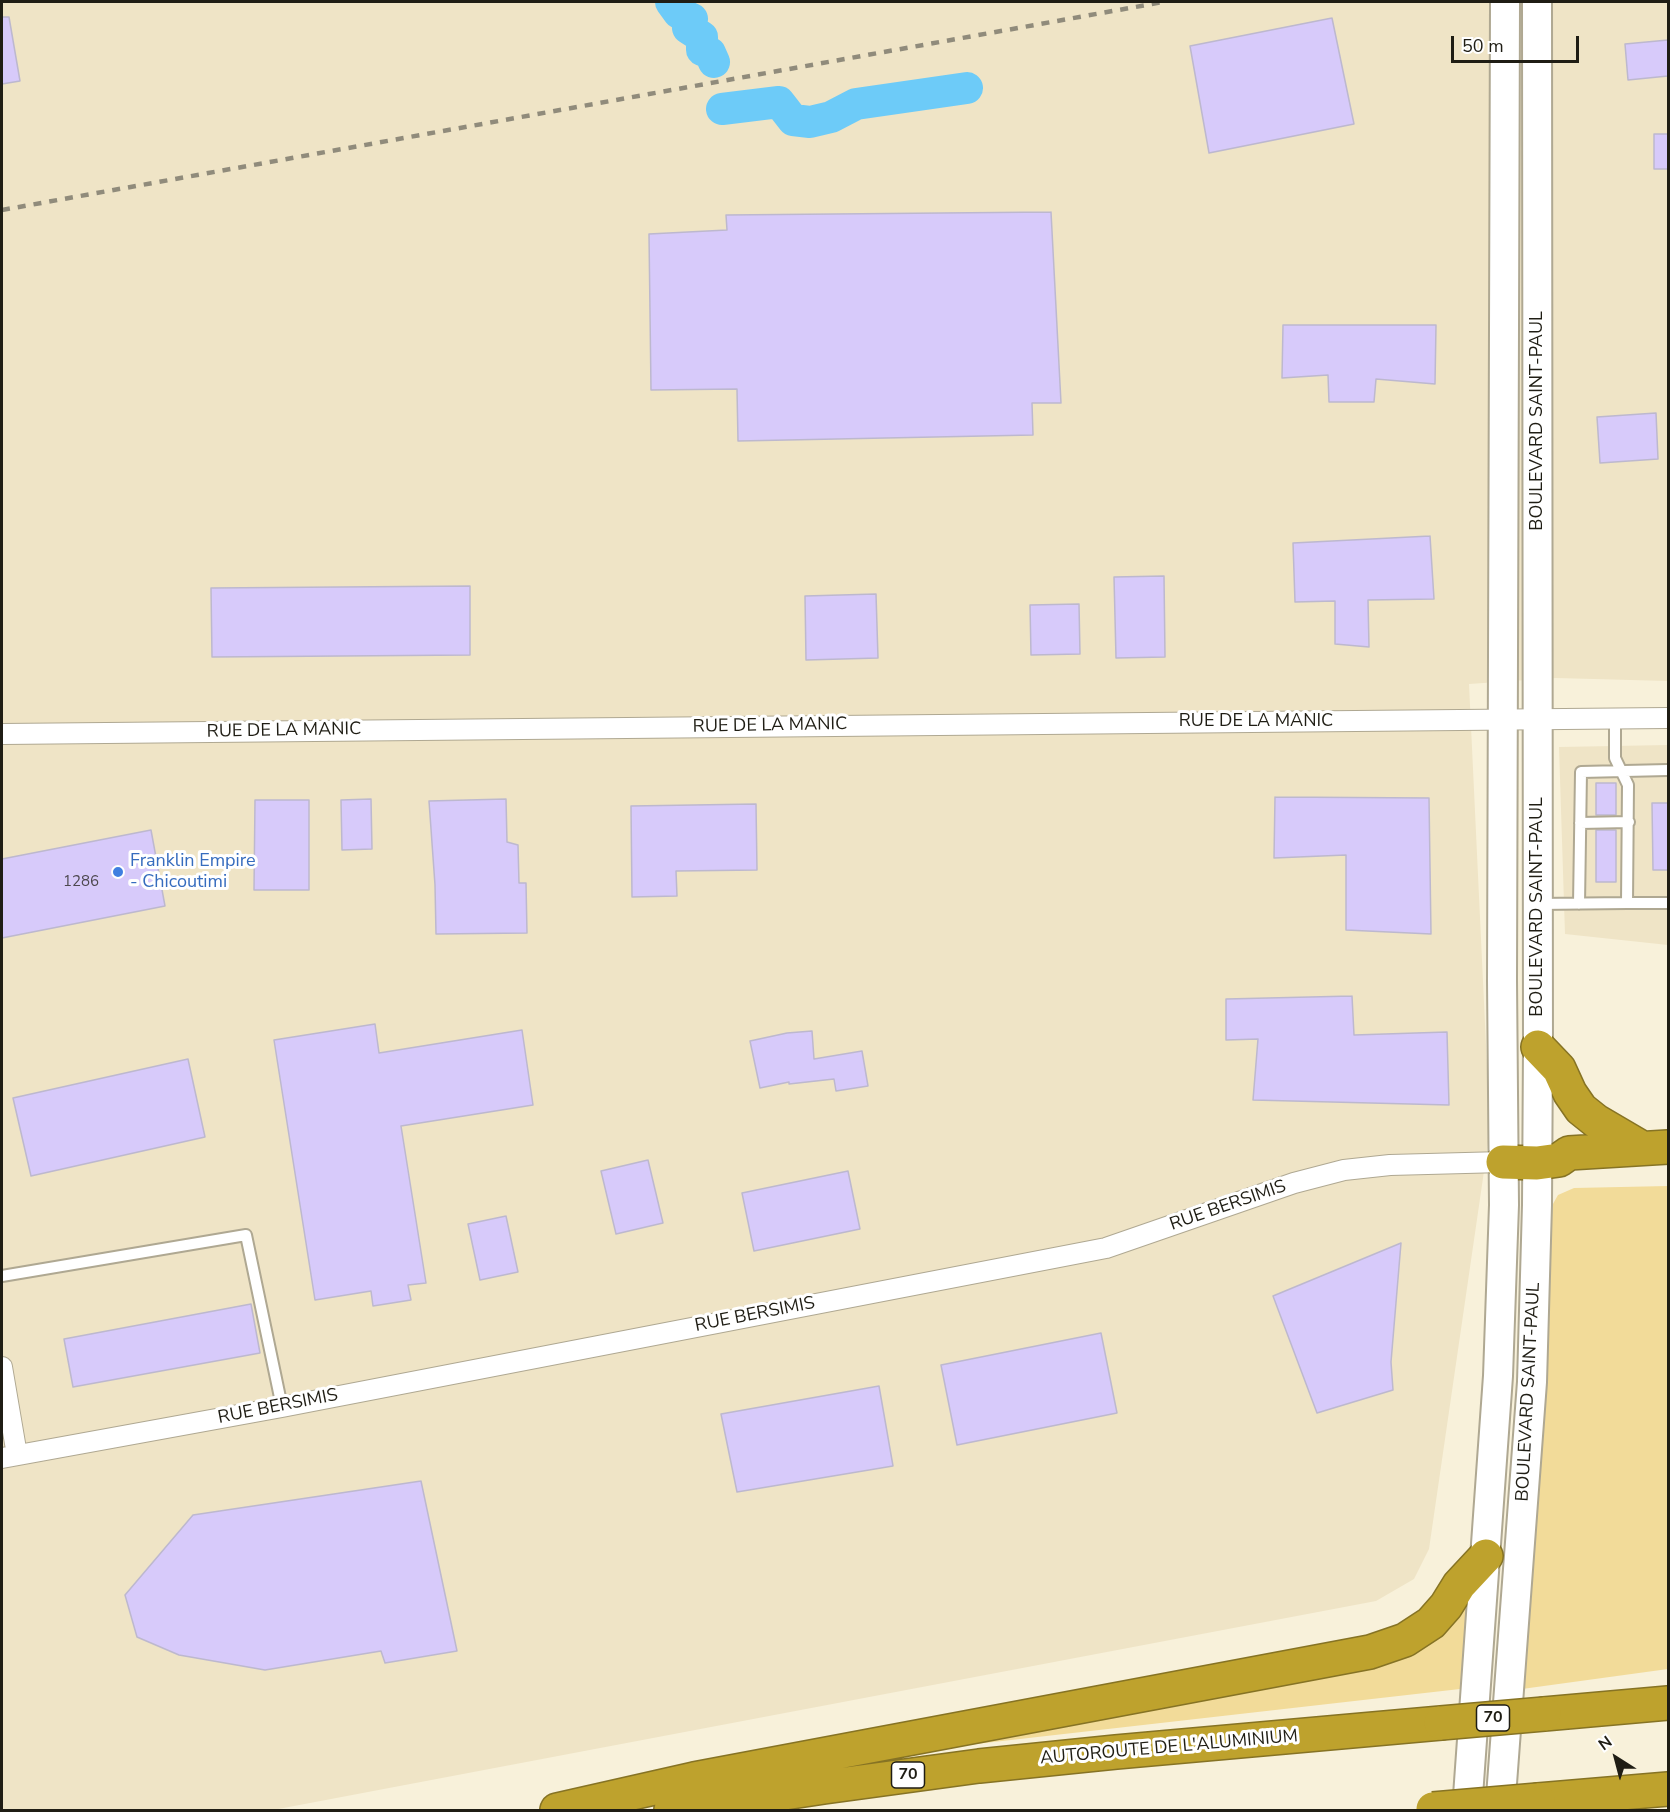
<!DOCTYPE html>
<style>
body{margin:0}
#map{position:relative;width:1670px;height:1812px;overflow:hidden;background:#f8f1da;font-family:"Nunito Sans",sans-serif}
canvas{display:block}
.frame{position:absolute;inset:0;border:3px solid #1f1d14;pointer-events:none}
.north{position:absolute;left:1586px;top:1728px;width:60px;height:60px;-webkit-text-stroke:4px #fff;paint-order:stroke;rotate:324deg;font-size:16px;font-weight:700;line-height:24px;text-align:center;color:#1f1d14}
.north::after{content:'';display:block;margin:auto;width:21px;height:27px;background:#1f1d14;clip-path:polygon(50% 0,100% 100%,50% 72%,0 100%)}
.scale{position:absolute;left:1451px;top:36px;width:128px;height:27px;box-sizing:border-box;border:3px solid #1f1d14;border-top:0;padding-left:8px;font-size:18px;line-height:21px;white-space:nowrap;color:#1f1d14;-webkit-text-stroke:4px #fff;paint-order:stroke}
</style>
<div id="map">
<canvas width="1670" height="1812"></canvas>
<div class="frame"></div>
<div class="north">N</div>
<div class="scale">50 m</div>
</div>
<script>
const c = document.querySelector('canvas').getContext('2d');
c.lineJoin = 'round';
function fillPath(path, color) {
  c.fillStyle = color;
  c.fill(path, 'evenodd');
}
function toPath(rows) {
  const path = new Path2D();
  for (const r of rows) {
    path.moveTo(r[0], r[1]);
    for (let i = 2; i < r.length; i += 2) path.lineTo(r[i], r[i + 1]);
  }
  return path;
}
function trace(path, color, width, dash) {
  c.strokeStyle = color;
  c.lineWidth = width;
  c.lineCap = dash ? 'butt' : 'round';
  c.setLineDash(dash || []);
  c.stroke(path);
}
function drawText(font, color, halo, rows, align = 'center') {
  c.font = font + ' "Nunito Sans",sans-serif';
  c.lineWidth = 6;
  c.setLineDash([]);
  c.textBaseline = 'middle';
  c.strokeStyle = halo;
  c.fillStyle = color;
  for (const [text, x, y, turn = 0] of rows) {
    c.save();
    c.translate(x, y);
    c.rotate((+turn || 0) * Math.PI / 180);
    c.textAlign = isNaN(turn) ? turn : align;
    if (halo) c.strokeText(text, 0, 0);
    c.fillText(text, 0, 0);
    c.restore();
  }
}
fillPath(toPath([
 [2,2,1668,2,1668,681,1556,678,1469,684,1490,1130,1429,1549,1414,1579,1376,1601,273,1810,2,1810],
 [1668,745,1668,945,1565,934,1559,747]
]), '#efe4c6');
fillPath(toPath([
 [1668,1186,1668,1669,1522,1689,1536,1531,1545,1361,1549,1211,1558,1195,1574,1188],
 [1467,1601,1469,1605,1460,1689,835,1760,1333,1670]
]), '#f2db99');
trace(toPath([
 [671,2,679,13,692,19,688,28,702,37,702,50,710,53,714,62],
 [722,109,779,102,793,120,810,122,831,117,856,104,967,88]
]), '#6dcbf8', 32);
const building = toPath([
 [2,17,9,17,20,81,2,84,2,17],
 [1332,18,1354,124,1209,153,1190,46,1332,18],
 [1668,40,1668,76,1628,80,1625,44,1668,40],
 [1654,134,1668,134,1668,169,1654,169,1654,134],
 [1051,212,1061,403,1032,403,1033,435,738,441,737,389,651,390,649,234,727,230,726,215,1051,212],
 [1283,325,1436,325,1435,384,1376,379,1374,402,1329,402,1328,375,1282,378,1283,325],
 [1656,413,1658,459,1600,463,1597,417,1656,413],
 [1430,536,1434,599,1368,600,1369,647,1335,644,1335,601,1295,602,1293,543,1430,536],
 [1164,576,1165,657,1116,658,1114,577,1164,576],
 [470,586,470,655,212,657,211,588,470,586],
 [876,594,878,658,806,660,805,596,876,594],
 [1079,604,1080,654,1031,655,1030,605,1079,604],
 [1596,783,1616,783,1616,815,1596,815,1596,783],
 [1275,797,1429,798,1431,934,1346,930,1346,855,1274,858,1275,797],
 [371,799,372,849,342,850,341,800,371,799],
 [506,799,507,842,518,845,519,883,526,883,527,933,436,934,435,885,429,801,506,799],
 [255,800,309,800,309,890,254,890,255,800],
 [1652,803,1668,803,1668,870,1653,870,1652,803],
 [756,804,757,870,676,871,677,896,632,897,631,806,756,804],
 [151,830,165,906,2,938,2,859,151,830],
 [1596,830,1616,830,1616,882,1596,882,1596,830],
 [1352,996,1354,1035,1447,1032,1449,1105,1253,1100,1258,1039,1226,1040,1226,999,1352,996],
 [375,1024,379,1053,522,1030,533,1105,401,1126,426,1283,408,1285,411,1300,373,1306,371,1291,315,1300,274,1040,375,1024],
 [812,1031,814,1059,862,1051,868,1086,836,1091,834,1079,789,1084,789,1082,760,1088,750,1041,787,1033,812,1031],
 [188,1059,205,1137,31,1176,13,1098,188,1059],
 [648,1160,663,1223,616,1234,601,1171,648,1160],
 [848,1171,860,1229,754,1251,742,1193,848,1171],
 [506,1216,518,1272,480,1280,468,1224,506,1216],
 [1401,1243,1391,1362,1393,1390,1317,1413,1273,1296,1401,1243],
 [251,1304,260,1353,73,1387,64,1339,251,1304],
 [1101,1333,1117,1413,957,1445,941,1365,1101,1333],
 [879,1386,893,1466,737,1492,721,1414,879,1386],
 [421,1481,457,1651,385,1663,381,1651,265,1670,179,1655,137,1637,125,1595,193,1515,421,1481]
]);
fillPath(building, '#d7cafa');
trace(building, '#bdb8ce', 1.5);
const service = toPath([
 [1580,823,1629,822],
 [1627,903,1668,903],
 [1538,904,1627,903,1628,785,1615,758,1615,719],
 [1579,904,1581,772,1668,770],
 [2,1276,246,1235,282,1407]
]);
const minor = toPath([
 [2,734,1668,718],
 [2,1367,17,1455],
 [2,1458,282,1407,1106,1248,1294,1183,1344,1170,1390,1165,1503,1162]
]);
const secondary = toPath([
 [1467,1810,1498,1376,1504,1205,1502,980,1505,2],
 [1500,1810,1532,1382,1537,1205,1538,1047,1537,2]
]);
const motorway = toPath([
 [1538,1047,1559,1069,1570,1093,1581,1109,1596,1121,1642,1148],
 [1503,1162,1537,1163,1559,1160,1569,1153,1668,1147],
 [1544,1714,1668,1703],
 [1538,1800,1668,1789],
 [557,1810,694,1779,1370,1652,1405,1640,1431,1623,1446,1606,1459,1585,1486,1556],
 [671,1810,824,1787,979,1766,1116,1752,1441,1723]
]);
trace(service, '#afa892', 14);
trace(minor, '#afa892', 22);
trace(secondary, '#afa892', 32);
trace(motorway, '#867324', 36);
trace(service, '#fff', 10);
trace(minor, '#fff', 20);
trace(secondary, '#fff', 28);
trace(motorway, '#bea22d', 33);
trace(toPath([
 [2,210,1163,2]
]), '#908b7b', 4.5, [8, 8]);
const motorwayBridge = toPath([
 [1441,1723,1544,1714],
 [1433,1809,1538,1800]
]);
trace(motorwayBridge, '#867324', 36, []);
trace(motorwayBridge, '#bea22d', 33);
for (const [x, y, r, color] of [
 [118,872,6,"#3f7fe0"]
]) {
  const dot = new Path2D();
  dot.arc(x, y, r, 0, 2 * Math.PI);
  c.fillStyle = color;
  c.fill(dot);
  trace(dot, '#fff', 2);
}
drawText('15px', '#4d484e', null, [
 ["1286",81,882]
]);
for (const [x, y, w] of [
 [1493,1718,33],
 [908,1775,33]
]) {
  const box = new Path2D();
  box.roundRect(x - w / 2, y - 13, w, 26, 4.5);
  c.fillStyle = '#fff';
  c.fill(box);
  trace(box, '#1f1d14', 1.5);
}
drawText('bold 16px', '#1f1d14', null, [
 ["70",1493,1718],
 ["70",908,1775]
]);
drawText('18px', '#1f1d14', '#fff', [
 ["BOULEVARD SAINT-PAUL",1538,421,-90],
 ["RUE DE LA MANIC",1256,722],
 ["RUE DE LA MANIC",770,726,-1],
 ["RUE DE LA MANIC",284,731,-1],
 ["BOULEVARD SAINT-PAUL",1538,907,-90],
 ["RUE BERSIMIS",1228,1206,-19],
 ["RUE BERSIMIS",755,1315,-11],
 ["BOULEVARD SAINT-PAUL",1529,1392,-87],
 ["RUE BERSIMIS",278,1407,-11],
 ["AUTOROUTE DE L'ALUMINIUM",1169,1748,-5]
]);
drawText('18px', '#366cbe', '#fff', [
 ["Franklin Empire",130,862],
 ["- Chicoutimi",130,883]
], 'left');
</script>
